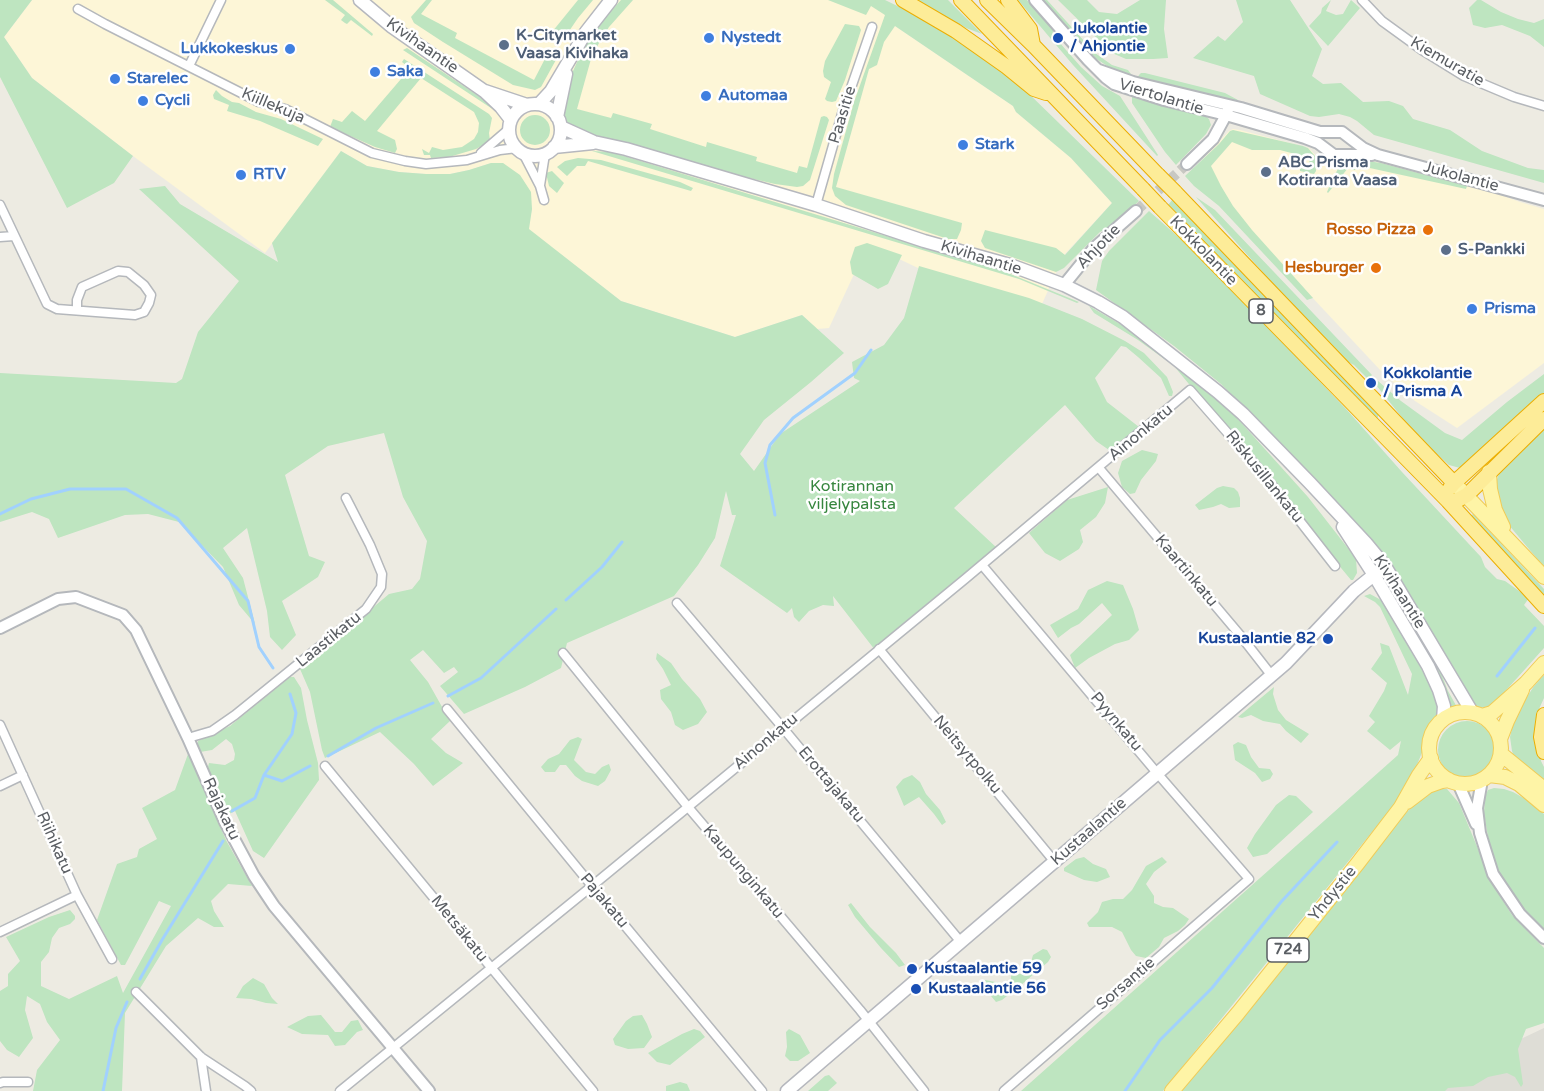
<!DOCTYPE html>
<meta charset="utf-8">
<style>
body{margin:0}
canvas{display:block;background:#edebe2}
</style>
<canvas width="1544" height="1091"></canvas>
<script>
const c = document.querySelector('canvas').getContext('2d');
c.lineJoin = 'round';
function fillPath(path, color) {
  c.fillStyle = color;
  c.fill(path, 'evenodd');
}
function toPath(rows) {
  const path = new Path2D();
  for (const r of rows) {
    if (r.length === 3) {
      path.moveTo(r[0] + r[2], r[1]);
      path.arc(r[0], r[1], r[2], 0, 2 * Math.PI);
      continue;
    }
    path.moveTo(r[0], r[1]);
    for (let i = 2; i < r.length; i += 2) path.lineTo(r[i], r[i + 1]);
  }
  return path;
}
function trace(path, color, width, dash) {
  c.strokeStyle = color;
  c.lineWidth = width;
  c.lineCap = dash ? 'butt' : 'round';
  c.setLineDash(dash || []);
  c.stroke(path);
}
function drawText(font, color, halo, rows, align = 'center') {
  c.font = font + ' "Varela Round",sans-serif';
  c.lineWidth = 5;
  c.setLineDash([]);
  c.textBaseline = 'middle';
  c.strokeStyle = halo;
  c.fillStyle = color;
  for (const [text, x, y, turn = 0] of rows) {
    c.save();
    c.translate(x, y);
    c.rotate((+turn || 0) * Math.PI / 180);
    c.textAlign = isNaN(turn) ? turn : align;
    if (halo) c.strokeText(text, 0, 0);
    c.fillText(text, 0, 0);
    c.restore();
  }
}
fillPath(toPath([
 [32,0,872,0,895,26,1013,106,1016,112,1071,158,1112,203,1064,255,1042,304,920,269,868,244,829,328,817,329,802,315,735,337,621,301,528,229,532,209,491,163,469,170,450,174,426,174,399,172,367,166,341,151,265,253,133,156,32,78,4,37],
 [1233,129,1240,130,1309,148,1316,156,1318,162,1338,166,1345,162,1354,160,1368,160,1381,163,1498,194,1520,202,1544,209,1544,363,1457,428,1415,401,1382,372,1193,170,1229,131]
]), '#fdf6d7');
fillPath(toPath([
 [1544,1028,1544,1091,1411,1091]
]), '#deddd6');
fillPath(toPath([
 [0,0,32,0,4,37,32,78,133,156,114,183,67,208,0,77],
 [325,0,333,0,373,34,372,36,351,20,347,24,345,23,341,20,345,15],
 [426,0,432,0,421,14,457,33,455,38,534,80,548,53,557,58,541,87,535,90,513,85,443,42,414,23,411,17],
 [578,0,593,0,578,18,563,40,552,32],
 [621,0,633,0,609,27,600,41,591,59,577,109,611,118,613,113,652,124,650,129,706,147,707,142,757,157,756,161,797,173,799,166,807,168,821,117,824,116,827,117,829,120,810,180,803,186,797,187,775,184,715,170,643,147,575,130,568,126,564,118,563,110,568,82,578,60,591,36,602,21],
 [828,0,885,0,943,28,1023,88,1139,201,1114,225,1100,232,1064,268,1056,272,985,248,981,241,985,230,1056,248,1065,255,1112,203,1071,158,1016,112,1013,106,895,26,884,42,877,65,869,69,836,187,962,223,961,230,957,239,948,239,846,205,835,196,832,188,834,174,854,102,885,15,871,6,866,15],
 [917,0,948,0,982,34,966,28],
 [1018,0,1027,0,1054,30,1052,34,1081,67,1102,86,1120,96,1158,155,1157,156,1073,65],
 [1042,0,1047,0,1095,53,1112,65,1128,70,1131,74,1129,77,1118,73,1092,56],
 [1058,0,1087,0,1099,12,1117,14,1140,0,1166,0,1164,29,1168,58,1153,59,1126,59,1112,53],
 [1236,0,1290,0,1322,49,1312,76,1323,84,1341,83,1363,102,1389,101,1403,106,1413,119,1450,130,1482,151,1528,168,1544,170,1544,183,1374,135,1357,121,1350,117,1339,114,1319,117,1310,116,1260,94,1254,76,1193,58,1218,36,1225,41,1243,22],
 [1331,0,1326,11,1336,15,1343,14,1351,0,1360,8,1328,46,1309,26,1321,13,1322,8],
 [1477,0,1481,0,1501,12,1518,19,1534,23,1544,19,1544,47,1530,36,1502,25,1485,28,1473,25,1469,8],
 [845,24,859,26,861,30,845,80,836,101,832,102,827,101,825,99,831,82,824,77,823,71,825,61],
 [407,48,495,107,494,110,403,50],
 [404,59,489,114,492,118,489,133,490,141,476,149,449,157,431,158,430,155,424,155,422,149,429,153,432,147,443,150,462,147,474,139,478,132,479,123,474,112,421,78,377,131,395,140,397,149,395,153,375,147,330,127,333,119,342,122,352,111,365,121,407,72,407,66,402,62],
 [1141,73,1145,73,1225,93,1238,100,1239,103,1137,79,1139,75],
 [216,90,222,96,232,102,239,103,256,112,281,119,323,139,318,146,260,121,227,111,229,105,214,99,213,95],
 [1132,95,1203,114,1209,119,1211,125,1206,134,1176,165,1165,152,1132,103],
 [535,130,15],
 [1233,130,1303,146,1308,148,1315,156,1316,171,1314,174,1300,171,1300,168,1308,169,1310,158,1280,150,1252,150,1232,142,1211,166,1221,186,1233,206,1252,230,1313,298,1307,300,1219,206,1194,186,1185,176,1219,144,1230,131],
 [341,151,367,166,399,172,426,174,450,174,469,170,491,163,503,163,520,175,531,192,532,209,529,229,621,301,735,337,802,315,844,353,811,382,764,420,740,454,754,471,780,434,860,381,854,378,852,362,884,345,904,318,919,266,1029,298,1082,319,1125,341,1144,353,1167,377,1173,392,1172,396,1169,396,1161,378,1138,357,1126,347,1121,346,1095,378,1107,402,1139,427,1109,450,1096,441,1065,405,954,508,997,548,875,650,833,596,834,606,823,605,809,611,799,622,794,617,792,608,787,613,720,566,736,515,732,515,726,491,715,538,698,565,674,596,567,643,561,668,525,687,464,714,440,686,458,672,454,667,444,673,423,650,410,660,428,682,450,721,431,739,446,753,463,763,433,786,414,764,380,732,325,758,322,750,310,692,300,669,389,594,412,589,420,579,427,541,403,497,384,433,328,446,285,475,309,556,325,562,318,577,282,601,296,635,282,650,270,637,267,611,247,528,223,548,243,578,255,624,239,605,223,567,179,522,148,514,125,515,58,538,49,519,32,512,0,522,0,373,176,383,182,379,198,332,239,281,139,189,165,186,180,204,278,262,272,243],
 [592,151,611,152,962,259,996,268,1079,302,1077,303,1019,279],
 [578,158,601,160,680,182,693,188,691,191,588,161,585,166,577,166,567,176,557,167,565,161],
 [1354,161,1368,161,1381,163,1467,186,1466,189,1356,165,1355,170,1348,168,1328,193,1327,192,1333,178,1339,167,1345,163],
 [552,171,564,183,557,193,549,186,546,173],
 [1196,197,1215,210,1372,375,1368,379,1354,365,1346,361,1298,312],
 [1173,199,1378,413,1378,418,1354,398,1168,205],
 [1149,211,1201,257,1347,410,1402,472,1481,557,1485,567,1497,579,1505,581,1529,598,1524,605,1544,626,1544,648,1492,706,1477,708,1471,704,1456,684,1428,625,1364,531,1221,384,1174,346,1096,290,1102,261,1109,251],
 [867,243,902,255,888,284,878,289,852,274,850,262,855,247],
 [1089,306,1134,332,1185,371,1237,418,1308,497,1354,556,1356,559,1357,573,1353,580,1351,580,1174,366,1138,340,1094,313],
 [1544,374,1544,396,1470,462,1460,468,1449,465,1416,435,1376,385,1378,381,1401,401,1445,433,1462,440,1507,402],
 [1544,426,1544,567,1503,518,1495,485,1501,468],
 [1142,450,1158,454,1156,461,1141,480,1135,493,1130,494,1122,487,1118,473,1122,461],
 [1223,486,1234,488,1238,492,1240,498,1240,507,1229,508,1221,504,1213,507,1199,510,1195,505,1217,488],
 [1108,487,1105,503,1096,517,1080,530,1083,542,1079,549,1060,561,1045,553,1029,533,1067,500],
 [1473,514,1544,589,1544,597,1469,518],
 [1107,581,1123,585,1133,609,1139,630,1129,640,1115,644,1089,658,1075,668,1070,655,1112,615,1102,603,1079,624,1071,628,1058,638,1050,625,1078,609,1088,590],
 [1370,594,1381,600,1393,612,1417,654,1437,698,1438,713,1432,727,1417,765,1397,801,1163,1091,1021,1091,1398,755,1401,741,1390,750,1367,731,1375,722,1369,716,1384,691,1387,683,1371,669,1382,653,1380,643,1389,646,1408,695,1412,674,1380,607,1375,602,1364,596],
 [1414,626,1437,663,1448,691,1458,709,1451,712,1447,698,1412,628],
 [657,653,671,663,682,679,700,699,707,712,698,724,683,730,675,725,671,712,661,699,660,690,671,685,663,669,656,659],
 [1544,675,1544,698,1539,709,1537,728,1541,761,1544,767,1544,782,1515,759,1512,751,1510,737,1513,724,1520,708,1534,686],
 [290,677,294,677,301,688,307,720,318,763,319,780,264,858,253,851,235,811,217,820,227,842,252,886,228,884,211,901,214,911,224,927,214,927,198,918,166,946,125,1013,122,1091,33,1091,37,1070,60,1040,47,1022,40,1004,27,996,25,1010,33,1038,19,1057,7,1050,0,1041,0,991,8,986,8,974,20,961,6,937,49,917,70,910,75,916,75,919,70,924,59,928,52,938,49,952,41,962,41,986,69,999,117,976,123,993,171,906,159,901,125,965,121,965,97,920,117,864,137,857,139,849,157,839,142,808,175,790,188,754,209,795,212,779,208,767,209,763,225,765,234,760,235,754,232,744,226,739,212,750,200,752,197,746,198,741,230,726],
 [1274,687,1273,694,1278,710,1286,720,1309,734,1301,743,1286,731,1280,724,1263,721,1251,715,1242,718,1238,717],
 [1467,750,29],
 [578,737,582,739,574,760,586,772,595,774,602,767,609,764,611,770,605,781,598,786,582,781,575,776,566,765,560,765,555,772,545,772,541,767,548,759,559,754,570,740],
 [1238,742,1246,745,1251,757,1259,768,1270,769,1273,774,1270,779,1262,782,1255,773,1235,760,1233,745],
 [912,775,920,782,926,794,940,810,946,822,942,825,934,814,919,797,904,806,896,787,903,779],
 [1494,788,1504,789,1513,792,1529,801,1544,814,1544,931,1527,914,1502,878,1490,849,1484,813,1485,796,1488,790],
 [1437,789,1447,789,1459,803,1493,885,1512,915,1544,948,1544,1023,1526,1029,1518,1049,1523,1084,1521,1087,1515,1077,1507,1073,1488,1077,1473,1086,1448,1088,1445,1091,1179,1091,1405,814,1420,798],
 [1289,795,1296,796,1313,812,1267,854,1253,857,1247,848,1255,834,1276,805],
 [1084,857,1093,864,1106,869,1110,877,1097,882,1084,880,1064,871,1064,868,1076,859],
 [1162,857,1167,862,1154,872,1146,884,1154,896,1154,903,1163,907,1173,908,1189,919,1185,925,1178,931,1164,938,1159,947,1146,958,1136,956,1131,950,1122,932,1112,927,1089,927,1087,923,1098,912,1102,902,1113,899,1123,899,1132,890,1146,866],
 [851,903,870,927,896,953,905,965,899,967,881,948,855,917,848,905],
 [1043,949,1047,950,1051,957,1048,962,1021,985,1002,1000,996,1002,991,996,985,980,1001,983,1011,983,1011,973,1021,974,1027,970,1031,962,1033,955],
 [253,978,264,984,272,998,278,1004,266,1003,251,999,236,998,243,986],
 [321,1015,335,1032,342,1032,351,1021,358,1020,363,1030,357,1032,345,1045,335,1046,328,1035,302,1034,287,1027,308,1016],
 [642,1015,647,1024,652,1037,644,1048,628,1049,615,1045,613,1039,626,1021,633,1016],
 [694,1029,700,1031,705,1037,670,1065,657,1062,648,1053,682,1034],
 [789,1029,800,1035,810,1053,798,1061,790,1061,785,1056,787,1047,786,1032],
 [829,1075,837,1083,828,1091,808,1091,825,1076],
 [680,1082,687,1084,690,1091,666,1091,666,1086]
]), '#bee5c0');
trace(toPath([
 [0,514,31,499,70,489,126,489,177,518,248,601,259,647,273,668],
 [775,515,765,463,770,445,793,418,855,373,871,350],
 [566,600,602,567,622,542],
 [1497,676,1535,628],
 [448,696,481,678,556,609],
 [328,756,376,728,433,703],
 [264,775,282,781,310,766],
 [232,811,255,798,264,775,292,734,296,713,290,694],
 [140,979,162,940,223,841],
 [103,1091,116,1028,127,1002],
 [1125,1091,1160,1040,1212,988,1281,902,1337,842]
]), '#a1d1fe', 3);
trace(toPath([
 [1136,211,1187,164]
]), '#c8c8c2', 10, [10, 5]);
const minor = toPath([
 [1362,0,1382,21,1422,50,1464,76,1514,97,1544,106],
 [78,9,105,24,259,102,285,109,372,153,405,161,426,164,467,160,500,150,517,148],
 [189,66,221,0],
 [481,153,509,129],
 [523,153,540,186,544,200],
 [540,185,545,154],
 [0,205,47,304,57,309,135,315,144,312,149,303,151,295,144,285,128,272,118,271,82,287,77,300,77,310],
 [816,205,842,114,872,27],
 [0,237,14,236],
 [1099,468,1240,635,1272,676],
 [982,565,1157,773,1249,879,1004,1091],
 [677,603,783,728,960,941],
 [879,649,1054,861],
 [563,653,688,807,860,1010,924,1091],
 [447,709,592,886,762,1091],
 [0,725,77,895,112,959],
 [188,738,212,731,235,715,366,609,381,587,382,574,370,545,346,498],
 [325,766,593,1091],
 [0,786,23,775],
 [0,932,77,895],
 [136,992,201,1057,245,1086,251,1091],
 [201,1057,206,1091],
 [0,1083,3,1082,28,1082],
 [340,1091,592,886,965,579,1190,390,1260,470,1335,566]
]);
const tertiary = toPath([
 [1035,0,1088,60,1106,78,1114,84,1164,100,1226,115,1305,138,1318,143,1334,155,1372,155],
 [1099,70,1133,82,1241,108,1320,132,1342,132,1363,148,1378,155,1544,200],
 [1187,164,1213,139,1226,115,1228,110],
 [1064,285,1094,248,1136,211],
 [0,628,58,599,76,597,123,615,136,630,188,738,225,822,254,876,274,906,429,1091],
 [1482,780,1477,808,1480,833,1493,874,1520,914,1544,938],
 [1458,783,1476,824]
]);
const secondary = toPath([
 [360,0,391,26,484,91,501,107,511,120],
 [485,91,527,105],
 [539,104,551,91,586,32,611,0],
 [535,130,26],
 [557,117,566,74],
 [561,127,594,142,626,149,816,205,924,241,1010,265,1064,285,1098,302,1123,317,1218,392,1243,414,1310,483,1366,543,1385,566,1472,712],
 [554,147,593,143],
 [1343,527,1374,575,1428,666,1439,690,1444,706,1443,720],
 [787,1091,1286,663,1354,591,1385,566]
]);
const primary = toPath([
 [1489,472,1490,489,1495,510,1503,527],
 [1454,483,1544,577],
 [1465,748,36],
 [1482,716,1492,713,1500,706,1526,683,1544,663],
 [1500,739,1507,721,1522,690],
 [1501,754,1544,789],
 [1489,775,1505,777,1519,784,1544,805],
 [1407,802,1428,786,1442,781,1449,780],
 [1172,1091,1238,1013,1358,863,1401,807,1419,775,1431,758]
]);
const trunk = toPath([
 [903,0,956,31,1007,67,1034,89,1046,93],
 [961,0,1143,189],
 [987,0,1033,45,1158,175],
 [1008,0,1030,29,1033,45],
 [1175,192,1454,483],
 [1160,207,1448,501,1544,606],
 [1450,488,1454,483,1544,401],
 [1448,501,1456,501,1467,495,1544,419],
 [1544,715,1541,737,1544,752]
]);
trace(minor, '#b5b8bc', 11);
trace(tertiary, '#b5b8bc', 14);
trace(secondary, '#b6b8be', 15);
trace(primary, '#f0cc58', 16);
trace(trunk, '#ecae02', 16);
trace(minor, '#fff', 8);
trace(tertiary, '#fff', 10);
trace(secondary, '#fff', 12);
trace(primary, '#fef4a6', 14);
trace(trunk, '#fdec98', 14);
const trunkBridge = toPath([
 [1158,175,1175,192],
 [1143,189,1160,207]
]);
trace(trunkBridge, '#ecae02', 16, []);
trace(trunkBridge, '#fdec98', 14);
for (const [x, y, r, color] of [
 [709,38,6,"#3f7fe0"],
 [1058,38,6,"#1a4fb4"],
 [504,45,6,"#5c6f8a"],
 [290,49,6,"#3f7fe0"],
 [375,72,6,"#3f7fe0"],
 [115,79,6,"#3f7fe0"],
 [706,96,6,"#3f7fe0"],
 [143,101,6,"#3f7fe0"],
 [963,145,6,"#3f7fe0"],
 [1266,172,6,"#5c6f8a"],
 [241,175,6,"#3f7fe0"],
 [1428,230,6,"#e8710a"],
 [1446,250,6,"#5c6f8a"],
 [1376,268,6,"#e8710a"],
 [1472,309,6,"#3f7fe0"],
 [1371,383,6,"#1a4fb4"],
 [1328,639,6,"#1a4fb4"],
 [912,969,6,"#1a4fb4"],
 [916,989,6,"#1a4fb4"]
]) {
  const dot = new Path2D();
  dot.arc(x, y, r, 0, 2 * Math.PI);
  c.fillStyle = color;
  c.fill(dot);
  trace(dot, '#fff', 2);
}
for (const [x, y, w] of [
 [1261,311,24],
 [1288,950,42]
]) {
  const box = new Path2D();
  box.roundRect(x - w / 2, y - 12, w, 24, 4.5);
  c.fillStyle = '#fff';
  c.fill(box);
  trace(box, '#5a5e63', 1.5);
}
drawText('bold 15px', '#5a5e63', null, [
 ["8",1261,311],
 ["724",1288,950]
]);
drawText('bold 16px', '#164399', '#fff', [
 ["Jukolantie",1070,29],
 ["/ Ahjontie",1070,47],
 ["Kokkolantie",1383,374],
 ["/ Prisma A",1383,392],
 ["Kustaalantie 82",1316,639,"right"],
 ["Kustaalantie 59",924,969],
 ["Kustaalantie 56",928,989]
], 'left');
drawText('bold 16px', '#4e5e75', '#fff', [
 ["K-Citymarket",516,36],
 ["Vaasa Kivihaka",516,54],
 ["ABC Prisma",1278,163],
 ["Kotiranta Vaasa",1278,181],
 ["S-Pankki",1458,250]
], 'left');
drawText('bold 16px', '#366cbe', '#fff', [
 ["Nystedt",721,38],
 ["Lukkokeskus",278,49,"right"],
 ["Saka",387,72],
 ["Starelec",127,79],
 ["Automaa",718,96],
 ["Cycli",155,101],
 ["Stark",975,145],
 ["RTV",253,175],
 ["Prisma",1484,309]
], 'left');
drawText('16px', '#5a5e63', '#fff', [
 ["Kivihaantie",422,46,35],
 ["Kiemuratie",1447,62,30],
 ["Viertolantie",1161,97,17],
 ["Kiillekuja",273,106,23],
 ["Paasitie",843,115,-73],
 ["Jukolantie",1461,177,15],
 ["Ahjotie",1099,247,-46],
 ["Kokkolantie",1203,251,46],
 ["Kivihaantie",981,258,17],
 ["Ainonkatu",1141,433,-40],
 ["Riskusillankatu",1264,477,51],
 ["Kaartinkatu",1186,571,50],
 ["Kivihaantie",1399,592,58],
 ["Laastikatu",329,640,-39],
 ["Pyynkatu",1116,722,50],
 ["Ainonkatu",766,742,-40],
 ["Neitsytpolku",967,755,50],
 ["Erottajakatu",831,785,50],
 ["Rajakatu",221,809,65],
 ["Kustaalantie",1089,832,-41],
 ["Riihikatu",54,843,66],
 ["Kaupunginkatu",743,872,50],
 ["Yhdystie",1333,894,-51],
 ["Pajakatu",604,901,50],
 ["Metsäkatu",459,929,51],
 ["Sorsantie",1126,984,-41]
]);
drawText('bold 16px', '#c56008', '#fff', [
 ["Rosso Pizza",1416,230],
 ["Hesburger",1364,268]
], 'right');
drawText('16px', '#36863e', '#fff', [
 ["Kotirannan",852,487],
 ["viljelypalsta",852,505]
]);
</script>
